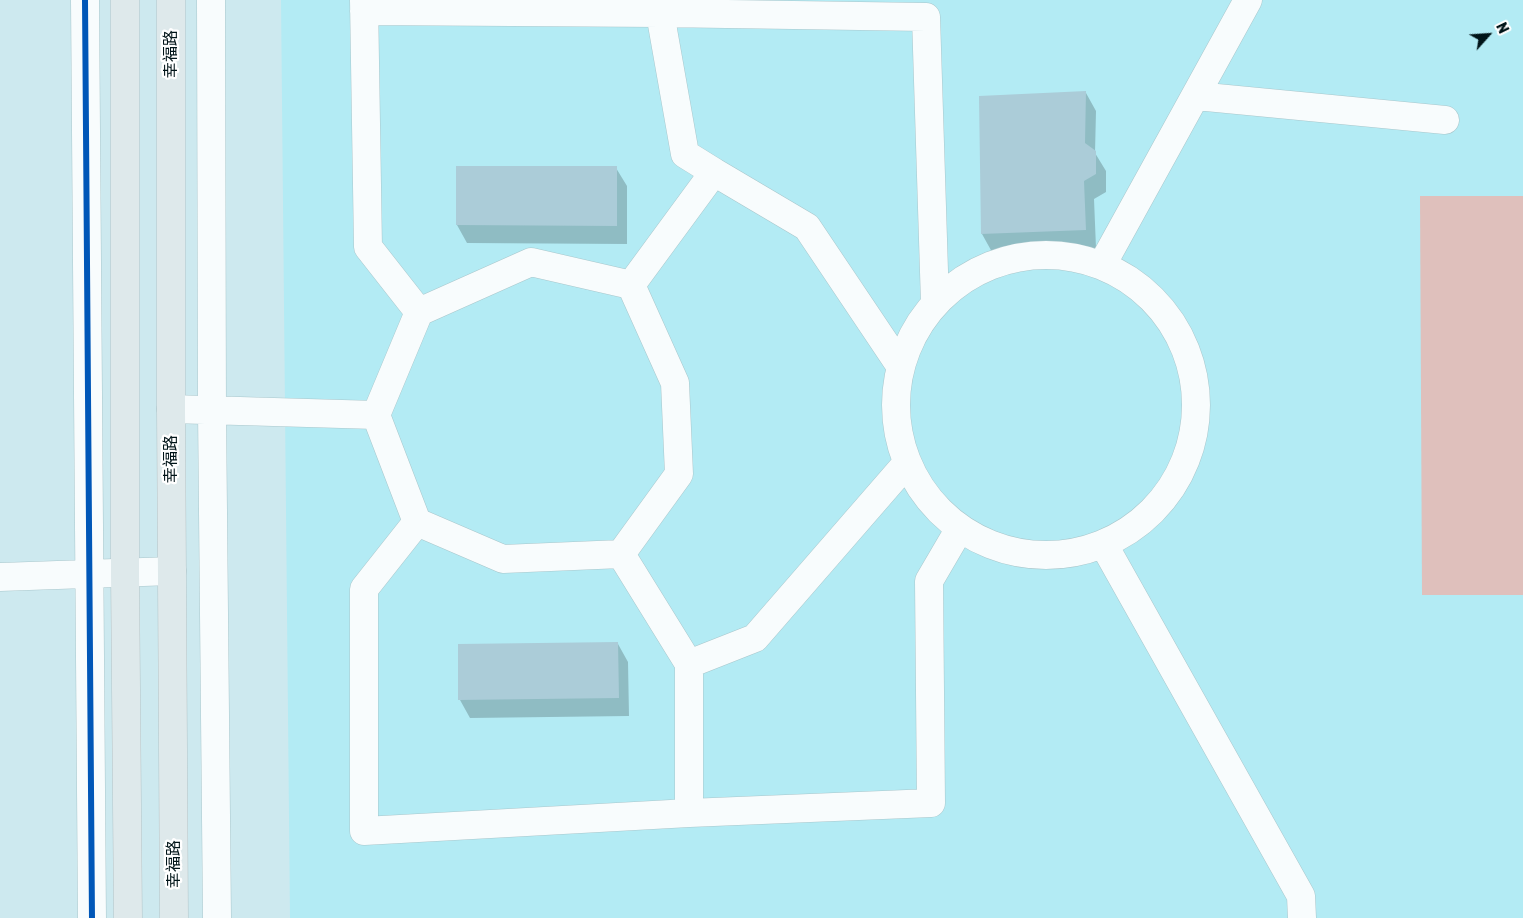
<!DOCTYPE html>
<meta charset="utf-8">
<style>
body{margin:0}
#map{position:relative;width:1523px;height:918px;overflow:hidden;background:#cde9ef;font-family:Rubik,sans-serif}
canvas{display:block}
.north{position:absolute;left:1463px;top:10px;width:50px;height:50px;-webkit-text-stroke:4px #fff;paint-order:stroke;rotate:64deg;font-size:14px;font-weight:700;line-height:20px;text-align:center;color:#001418}
.north::after{content:'';display:block;margin:auto;width:18px;height:22px;background:#001418;clip-path:polygon(50% 0,100% 100%,50% 72%,0 100%)}
</style>
<div id="map">
<canvas width="1523" height="918"></canvas>
<div class="north">N</div>
</div>
<script>
const c = document.querySelector('canvas').getContext('2d');
c.lineJoin = 'round';
function fillPath(path, color) {
  c.fillStyle = color;
  c.fill(path, 'evenodd');
}
function toPath(rows) {
  const path = new Path2D();
  for (const r of rows) {
    if (r.length === 3) {
      path.moveTo(r[0] + r[2], r[1]);
      path.arc(r[0], r[1], r[2], 0, 2 * Math.PI);
      continue;
    }
    path.moveTo(r[0], r[1]);
    for (let i = 2; i < r.length; i += 2) path.lineTo(r[i], r[i + 1]);
  }
  return path;
}
function trace(path, color, width, dash) {
  c.strokeStyle = color;
  c.lineWidth = width;
  c.lineCap = dash ? 'butt' : 'round';
  c.setLineDash(dash || []);
  c.stroke(path);
}
function drawText(font, color, halo, rows, align = 'center') {
  c.font = font + ' Rubik,"Noto Sans SC",sans-serif';
  c.lineWidth = 4.5;
  c.setLineDash([]);
  c.textBaseline = 'middle';
  c.strokeStyle = halo;
  c.fillStyle = color;
  for (const [text, x, y, turn = 0] of rows) {
    c.save();
    c.translate(x, y);
    c.rotate((+turn || 0) * Math.PI / 180);
    c.textAlign = isNaN(turn) ? turn : align;
    if (halo) c.strokeText(text, 0, 0);
    c.fillText(text, 0, 0);
    c.restore();
  }
}
fillPath(toPath([
 [281,0,1523,0,1523,918,290,918]
]), '#b3ebf4');
fillPath(toPath([
 [1420,196,1523,196,1523,595,1422,595]
]), '#dfc0bc');
fillPath(toPath([
 [1086,93,1096,111,1095,153,1106,171,1106,192,1094,199,1096,248,992,252,982,234,980,97],
 [616,168,627,186,627,244,467,243,457,225],
 [618,644,628,662,629,716,470,718,460,700]
]), '#0003');
fillPath(toPath([
 [1086,91,1085,143,1096,151,1096,174,1084,181,1086,230,981,234,979,96],
 [456,166,617,166,617,226,456,225],
 [618,642,619,698,458,700,458,644]
]), '#abccd8');
const minor = toPath([
 [85,0,92,918],
 [211,0,212,410,217,918],
 [364,0,368,247,419,312],
 [364,11,660,13,926,17,935,303],
 [660,13,685,154,714,172],
 [1196,96,1445,120],
 [1046,405,150],
 [1102,265,1248,0],
 [631,285,714,172,807,227,901,367],
 [171,409,376,415,417,522,503,559,621,554,679,474,675,383,631,285,531,262,419,312,376,415],
 [417,522,364,589,364,831,689,813,931,803,929,581,960,528],
 [1104,545,1301,896,1302,918],
 [621,554,689,664,755,638,907,463],
 [0,577,172,571],
 [689,813,689,664]
]);
const major = toPath([
 [125,0,125,573,128,918],
 [171,0,171,409,174,918]
]);
trace(minor, '#a9c7cc', 29);
trace(major, '#b5c4c7', 29);
trace(minor, '#f8fcfd', 28);
trace(major, '#dee9eb', 28);
trace(toPath([
 [85,0,92,918]
]), '#0057b8', 6);
drawText('16px', '#001418', '#fff', [
 ["幸福路",171,54,-90],
 ["幸福路",171,459,-90],
 ["幸福路",174,864,-90]
]);
</script>
